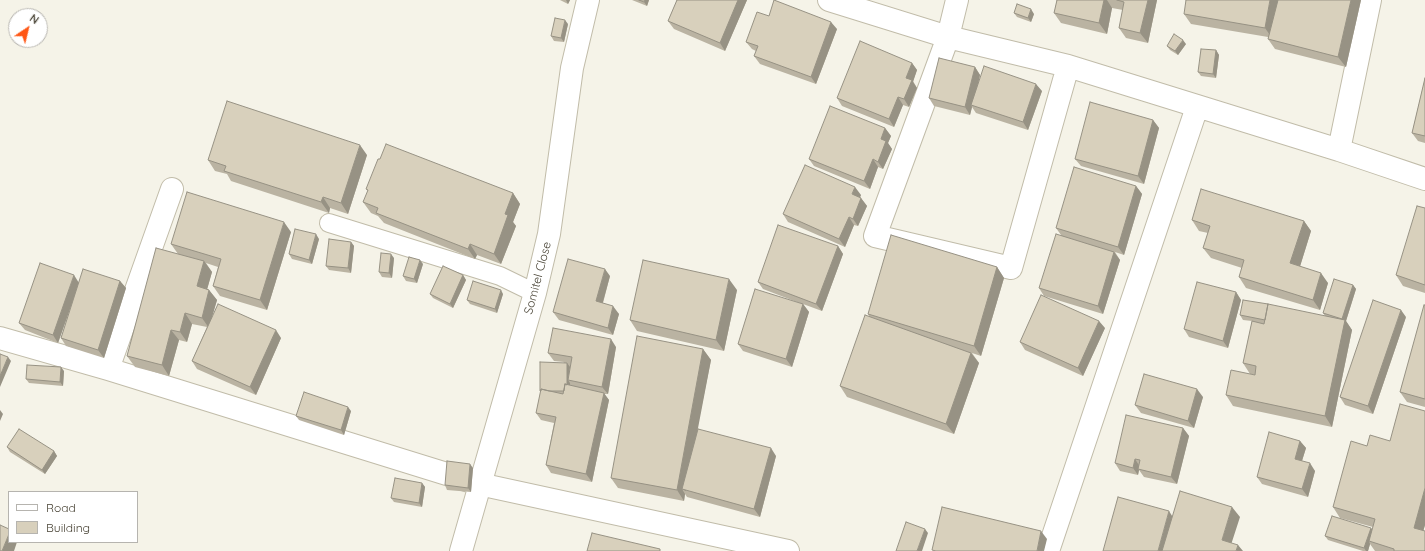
<!DOCTYPE html>
<style>
body{margin:0}
#map{position:relative;width:1425px;height:551px;overflow:hidden;background:#f5f3e8;font-family:Quicksand,sans-serif}
canvas{display:block}
.legend{position:absolute;left:8px;top:491px;width:130px;height:52px;box-sizing:border-box;background:#fff;border:1px solid #b6b4af;margin:0;padding:5px 7px;list-style:none;font-size:12px;color:#494436}
.legend li{display:flex;align-items:center;gap:8px;height:20px}
.legend b{width:20px;border:1px solid #b6b4af}
.north{position:absolute;left:8px;top:8px;width:40px;height:40px;box-sizing:border-box;background:#fff;border:1px solid #b6b4af;border-radius:50%;rotate:35deg;font-size:11px;font-weight:700;line-height:16px;text-align:center;color:#494436}
.north::after{content:'';display:block;margin:auto;width:14px;height:18px;background:#ff5715;clip-path:polygon(50% 0,100% 100%,50% 72%,0 100%)}
</style>
<div id="map">
<canvas width="1425" height="551"></canvas>
<ul class="legend">
<li><b style="height:5px;background:#fff"></b>Road</li>
<li><b style="height:11px;background:#d8d0bc"></b>Building</li>
</ul>
<div class="north">N</div>
</div>
<script>
const c = document.querySelector('canvas').getContext('2d');
c.lineJoin = 'round';
function toPath(rows) {
  const path = new Path2D();
  for (const r of rows) {
    path.moveTo(r[0], r[1]);
    for (let i = 2; i < r.length; i += 2) path.lineTo(r[i], r[i + 1]);
  }
  return path;
}
function trace(path, color, width, dash) {
  c.strokeStyle = color;
  c.lineWidth = width;
  c.lineCap = dash ? 'butt' : 'round';
  c.setLineDash(dash || []);
  c.stroke(path);
}
function fillPath(path, color) {
  c.fillStyle = color;
  c.fill(path, 'evenodd');
}
function drawText(font, color, halo, rows, align = 'center') {
  c.font = font + ' Quicksand,sans-serif';
  c.lineWidth = 3;
  c.setLineDash([]);
  c.textBaseline = 'middle';
  c.strokeStyle = halo;
  c.fillStyle = color;
  for (const [text, x, y, turn = 0] of rows) {
    c.save();
    c.translate(x, y);
    c.rotate((+turn || 0) * Math.PI / 180);
    c.textAlign = isNaN(turn) ? turn : align;
    if (halo) c.strokeText(text, 0, 0);
    c.fillText(text, 0, 0);
    c.restore();
  }
}
const lane = toPath([
 [329,223,500,276,535,293]
]);
const street = toPath([
 [829,0,948,37,1068,66,1339,150,1425,179],
 [957,0,948,37,875,236,1011,268,1068,66],
 [1339,150,1370,0],
 [0,338,108,369,479,484,788,551],
 [108,369,172,189],
 [461,551,535,293,549,234,572,68,588,0],
 [1048,551,1197,107]
]);
trace(lane, '#c1bca9', 20);
trace(street, '#c1bca9', 24);
trace(lane, '#fff', 18);
trace(street, '#fff', 22);
fillPath(toPath([
 [560,0,570,0,568,4],
 [632,0,649,0,647,6],
 [677,0,747,0,725,51,674,29,668,21],
 [1057,0,1157,0,1148,43,1126,38,1119,28,1123,10,1112,8,1107,34,1061,23,1054,13],
 [1361,0,1346,67,1275,49,1268,39,1268,37,1191,24,1184,14],
 [1014,13,1034,14,1031,22,1017,17],
 [769,16,837,29,816,84,760,64,754,56,756,51,752,49,746,42],
 [568,24,564,42,554,41,551,36],
 [1186,44,1178,55,1170,50,1167,46],
 [1216,50,1219,55,1216,78,1201,76,1198,72],
 [912,63,917,70,913,81,917,88,909,107,903,105,894,127,842,106,837,98],
 [975,67,980,75,979,82,1042,91,1028,130,976,113,972,107,970,115,934,106,929,98],
 [1425,78,1425,143,1418,141,1412,133],
 [1153,120,1159,128,1144,184,1081,166,1075,159],
 [885,128,891,136,888,143,892,149,883,169,878,167,870,189,814,166,809,159],
 [367,155,348,214,330,208,329,213,231,181,227,174,215,171,208,160],
 [1136,186,1142,194,1124,255,1115,252,1120,260,1103,314,1044,296,1039,288,1061,235,1056,228],
 [366,189,513,193,520,204,513,222,516,226,501,264,477,255,475,259,384,223,378,216,371,213,363,202,368,191],
 [861,195,860,197,867,206,858,226,854,225,845,247,788,222,783,214],
 [1425,208,1425,293,1403,286,1396,275],
 [1192,220,1304,221,1311,231,1300,266,1328,283,1320,310,1246,288,1239,277,1242,268,1211,258,1203,248,1208,233,1199,231],
 [291,232,267,310,220,296,213,286,218,267,206,263,212,272,207,289,209,290,217,300,212,316,281,338,256,395,197,369,192,361,207,327,192,324,187,342,179,340,169,376,135,367,127,356,178,254,171,244],
 [319,239,312,264,292,259,289,254],
 [351,242,354,246,351,273,329,270,326,266],
 [838,246,843,254,822,311,803,304,809,312,792,367,743,351,738,344,802,304,763,289,758,282],
 [394,258,392,278,382,277,379,272],
 [423,264,417,283,406,281,403,276],
 [997,267,1004,278,981,356,972,353,979,363,954,434,847,397,840,386,869,316,868,314],
 [463,275,466,280,453,308,433,298,430,294],
 [610,276,603,303,619,314,613,335,559,320,553,312],
 [120,281,126,288,104,358,66,346,61,338,72,304,58,343,25,330,19,323,79,282],
 [1353,285,1356,289,1346,321,1352,330,1332,427,1233,406,1226,395,1255,375,1250,374,1243,363,1252,321,1243,320,1240,315,1325,316,1323,313],
 [737,290,724,351,637,331,630,320],
 [1236,292,1241,300,1228,348,1189,337,1184,329],
 [503,294,497,313,470,304,467,300],
 [1425,305,1425,407,1407,402,1400,392],
 [1406,317,1373,414,1345,405,1340,397],
 [1105,328,1083,376,1025,350,1020,342],
 [616,347,608,394,604,394,609,400,592,482,551,473,546,465,554,423,541,420,536,413,541,392,540,391,564,362,554,361,548,353],
 [703,349,711,360,697,429,776,456,760,517,687,497,685,494,684,501,618,488,611,478],
 [64,371,63,386,29,383,26,379],
 [1203,397,1194,428,1141,413,1135,405],
 [351,411,344,435,299,420,296,416],
 [1425,411,1425,525,1423,531,1425,551,1375,551,1370,544,1368,551,1363,551,1328,540,1325,536,1371,528,1372,530,1373,527,1340,518,1333,507,1367,446,1390,441],
 [1183,428,1189,436,1177,484,1144,477,1139,470,1138,475,1120,471,1115,463],
 [1300,441,1306,448,1302,461,1315,471,1308,497,1262,484,1257,477],
 [7,447,54,451,57,456,45,474,10,452],
 [473,468,471,492,447,490,445,485],
 [422,483,425,487,422,507,394,502,391,498]
]), '#bab3a2');
fillPath(toPath([
 [566,0,570,0,568,4],
 [645,0,649,0,647,6,644,2],
 [738,0,747,0,725,51,720,43],
 [1104,0,1107,0,1112,8,1107,34,1099,23],
 [1148,0,1157,0,1148,43,1140,33],
 [1270,0,1279,0,1272,38,1265,28],
 [1351,0,1361,0,1346,67,1338,57],
 [1031,9,1034,14,1031,22,1028,18],
 [565,20,568,24,564,42,561,38],
 [831,22,837,29,816,84,811,77],
 [1183,40,1186,44,1178,55,1175,51],
 [1216,50,1219,55,1216,78,1213,74],
 [912,63,917,70,913,82,917,88,909,107,904,99,906,78],
 [975,67,980,75,973,105,971,105,972,107,970,115,965,107],
 [1036,84,1042,91,1028,130,1023,122],
 [898,97,903,105,894,127,889,119],
 [1153,120,1159,128,1144,184,1138,176],
 [885,128,891,136,888,143,892,149,883,169,878,162,881,139],
 [360,145,367,155,348,214,341,203],
 [873,159,878,167,870,189,864,181],
 [1136,186,1142,194,1124,255,1118,247],
 [855,187,861,195,858,202,852,194],
 [513,193,520,204,513,222,516,226,501,264,494,254,505,214],
 [323,197,330,208,329,213,321,202],
 [861,198,867,206,858,226,853,219],
 [849,217,854,225,845,247,839,239],
 [1304,221,1311,231,1298,273,1290,263],
 [284,222,291,232,267,310,260,300],
 [316,234,319,239,312,264,309,260],
 [351,242,354,246,351,273,348,268],
 [470,244,477,255,475,259,468,249],
 [838,246,843,254,822,311,816,304],
 [1114,252,1120,260,1103,314,1098,306],
 [391,254,394,258,392,278,389,273],
 [420,260,423,264,417,283,414,279],
 [204,261,212,272,205,297,197,286],
 [997,267,1004,278,981,356,974,346],
 [605,269,610,276,601,309,596,301],
 [1321,273,1328,283,1320,310,1313,300],
 [74,275,79,283,58,343,53,335],
 [463,275,466,280,453,308,450,304],
 [729,279,737,290,724,351,716,340],
 [120,281,126,288,104,358,98,350],
 [1353,285,1356,289,1346,321,1352,330,1332,427,1325,416,1342,319],
 [209,290,217,300,209,328,202,318],
 [501,290,503,294,497,313,495,309],
 [1236,292,1241,300,1228,348,1223,341],
 [803,304,809,312,792,367,786,359],
 [613,306,619,314,613,335,608,328],
 [1401,310,1406,317,1373,414,1368,406],
 [185,313,192,324,187,342,180,332],
 [1099,321,1105,328,1083,376,1078,368],
 [171,330,179,340,169,376,162,365],
 [276,330,281,338,256,395,250,387],
 [611,339,616,347,608,394,602,387],
 [703,349,711,360,686,491,682,489,685,494,684,501,677,490],
 [971,353,979,363,954,434,946,424],
 [8,357,11,361,0,387,0,376],
 [567,363,570,367,568,380,570,383,570,395,567,391],
 [61,367,64,371,63,386,60,382],
 [1197,389,1203,397,1194,428,1188,421],
 [604,393,609,400,592,482,586,474],
 [348,407,351,411,344,435,341,430],
 [0,410,3,414,0,421],
 [1183,428,1189,436,1177,484,1171,477],
 [1300,441,1306,448,1300,467,1295,459],
 [771,448,776,456,760,517,754,509],
 [54,451,57,456,45,474,42,470],
 [1135,459,1140,467,1138,469,1139,470,1138,475,1133,468],
 [1310,463,1315,471,1308,497,1302,489],
 [470,464,473,468,471,492,468,488],
 [422,483,425,487,422,507,419,503],
 [1425,488,1425,525,1421,539,1414,528],
 [1232,507,1240,517,1229,551,1222,540],
 [1169,511,1174,519,1165,551,1158,551],
 [1371,528,1374,532,1369,541,1370,544,1368,551,1366,551,1364,548],
 [925,529,928,533,922,551,917,551],
 [1041,531,1047,539,1044,551,1037,551],
 [9,534,9,542,17,542,14,551,2,551],
 [1238,545,1243,551,1236,551]
]), '#979284');
const building = toPath([
 [639,0,645,0,644,2,639,0],
 [677,0,738,0,720,43,668,21,677,0],
 [774,0,831,22,811,77,754,56,758,46,746,42,757,12,769,16,774,0],
 [1057,0,1104,0,1099,23,1054,13,1057,0],
 [1117,0,1148,0,1140,33,1119,28,1124,2,1117,0],
 [1186,0,1270,0,1265,28,1184,14,1186,0],
 [1278,0,1351,0,1338,57,1268,39,1278,0],
 [1017,4,1031,9,1028,18,1014,13,1017,4],
 [555,18,565,20,561,38,551,36,555,18],
 [1174,34,1183,40,1175,51,1167,46,1174,34],
 [860,41,912,63,906,78,912,80,904,99,898,97,889,119,837,98,860,41],
 [1201,49,1216,50,1213,74,1198,72,1201,49],
 [939,58,975,67,965,107,929,98,939,58],
 [984,66,1036,84,1023,122,971,105,984,66],
 [1425,78,1425,136,1412,133,1425,78],
 [227,101,360,145,341,203,323,197,321,202,224,171,226,166,208,160,227,101],
 [1090,102,1153,120,1138,176,1075,159,1090,102],
 [830,106,885,128,881,139,886,141,878,162,873,159,864,181,809,159,830,106],
 [386,144,513,193,505,214,508,215,494,254,470,244,468,249,376,213,378,208,363,202,368,190,366,189,378,159,380,159,386,144],
 [805,165,855,187,852,194,861,198,853,219,849,217,839,239,783,214,805,165],
 [1074,167,1136,186,1118,247,1056,228,1074,167],
 [1201,189,1304,221,1290,263,1321,273,1313,300,1239,277,1244,260,1203,248,1210,226,1192,220,1201,189],
 [187,192,284,222,260,300,213,286,221,259,171,244,187,192],
 [1417,206,1425,208,1425,285,1396,275,1417,206],
 [778,225,838,246,816,304,758,282,778,225],
 [295,229,316,234,309,260,289,254,295,229],
 [1056,234,1114,252,1098,306,1039,288,1056,234],
 [891,235,997,267,974,346,868,314,891,235],
 [329,239,351,242,348,268,326,266,329,239],
 [156,248,204,261,197,286,209,290,202,318,185,313,180,332,171,330,162,365,127,356,156,248],
 [381,253,391,254,389,273,379,272,381,253],
 [409,257,420,260,414,279,403,276,409,257],
 [568,259,605,269,596,301,613,306,608,328,553,312,568,259],
 [643,260,729,279,716,340,630,320,643,260],
 [40,263,74,275,53,335,19,323,40,263],
 [443,266,463,275,450,304,430,294,443,266],
 [83,269,120,281,98,350,61,338,83,269],
 [1334,279,1353,285,1342,319,1323,313,1334,279],
 [473,281,501,290,495,309,467,300,473,281],
 [1197,282,1236,292,1223,341,1184,329,1197,282],
 [755,289,803,304,786,359,738,344,755,289],
 [1041,295,1099,321,1078,368,1020,342,1041,295],
 [1243,300,1268,304,1265,320,1240,315,1243,300],
 [1373,300,1401,310,1368,406,1340,397,1373,300],
 [218,304,276,330,250,387,192,361,218,304],
 [1268,304,1345,320,1325,416,1226,395,1231,370,1255,375,1256,366,1243,363,1252,321,1264,324,1268,304],
 [1424,305,1425,305,1425,399,1400,392,1424,305],
 [865,315,971,353,946,424,840,386,865,315],
 [553,328,611,339,602,387,568,380,572,357,548,353,553,328],
 [637,336,703,349,677,490,611,478,637,336],
 [0,354,8,357,0,376,0,354],
 [540,362,567,363,567,385,565,384,564,391,549,391,541,389,541,391,540,391,540,362],
 [27,365,61,367,60,382,26,379,27,365],
 [1144,374,1197,389,1188,421,1135,405,1144,374],
 [565,384,604,393,586,474,546,465,556,417,536,413,541,389,563,394,565,384],
 [304,392,348,407,341,430,296,416,304,392],
 [1400,404,1425,411,1425,488,1414,528,1425,531,1425,551,1394,551,1394,549,1369,541,1375,519,1333,507,1351,441,1367,446,1370,435,1390,441,1400,404],
 [1126,415,1183,428,1171,477,1138,469,1140,460,1135,459,1133,468,1115,463,1126,415],
 [19,429,54,451,42,470,7,447,19,429],
 [698,429,771,448,754,509,682,489,698,429],
 [1269,432,1300,441,1295,459,1310,463,1302,489,1257,477,1269,432],
 [447,461,470,464,468,488,445,485,447,461],
 [395,478,422,483,419,503,391,498,395,478],
 [1180,491,1232,507,1222,540,1238,545,1236,551,1162,551,1180,491],
 [1118,497,1169,511,1158,551,1103,551,1118,497],
 [942,507,1041,531,1037,551,936,551,932,550,942,507],
 [1332,516,1371,528,1364,548,1325,536,1332,516],
 [906,522,925,529,917,551,896,551,906,522],
 [0,525,9,529,9,534,2,551,0,551,0,525],
 [592,533,660,549,660,551,587,551,592,533]
]);
fillPath(building, '#d8d0bc');
trace(building, '#979284', 1);
drawText('12px', '#494436', '#fff', [
 ["Somitel Close",538,278,-75]
]);
</script>
